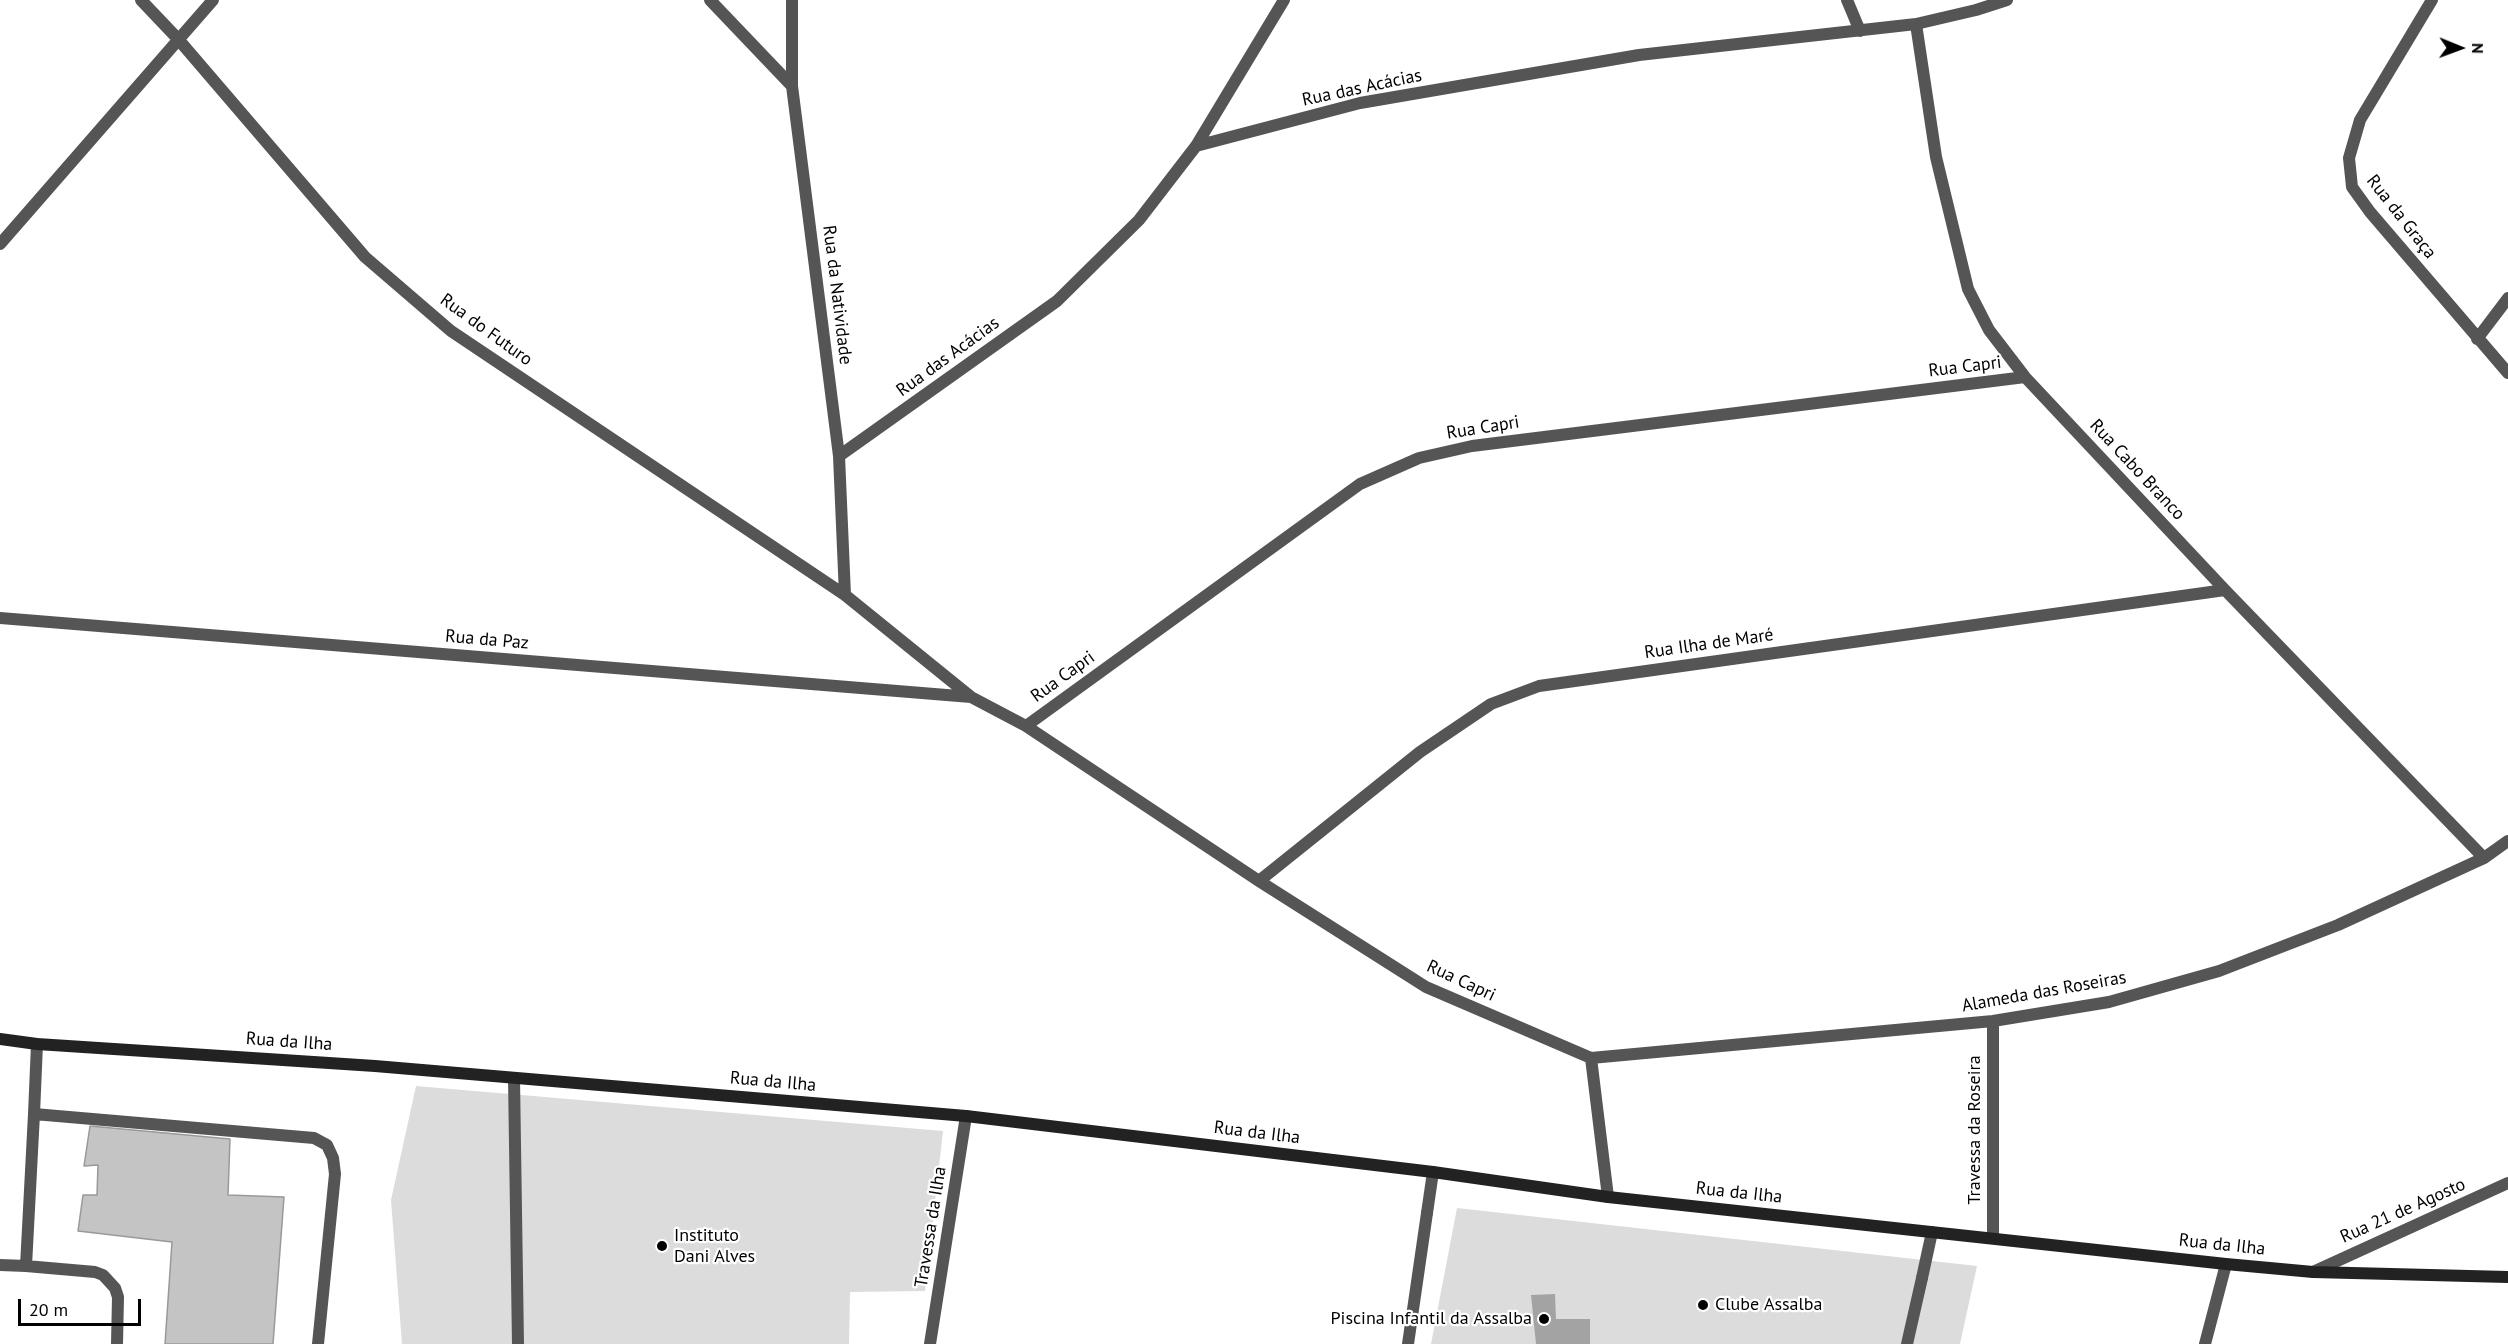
<!DOCTYPE html>
<meta charset="utf-8">
<style>
body{margin:0}
#map{position:relative;width:2508px;height:1344px;overflow:hidden;background:#fff;font-family:"PT Sans",sans-serif}
canvas{display:block}
.north{position:absolute;left:2430px;top:18px;width:60px;height:60px;-webkit-text-stroke:4px #fff;paint-order:stroke;rotate:91deg;font-size:16px;font-weight:700;line-height:24px;text-align:center;color:#000}
.north::after{content:'';display:block;margin:auto;width:21px;height:27px;background:#000;clip-path:polygon(50% 0,100% 100%,50% 72%,0 100%)}
.scale{position:absolute;left:18px;top:1299px;width:123px;height:27px;box-sizing:border-box;border:3px solid #000;border-top:0;padding-left:8px;font-size:18px;line-height:21px;white-space:nowrap;color:#000;-webkit-text-stroke:4px #fff;paint-order:stroke}
</style>
<div id="map">
<canvas width="2508" height="1344"></canvas>
<div class="north">N</div>
<div class="scale">20 m</div>
</div>
<script>
const c = document.querySelector('canvas').getContext('2d');
c.lineJoin = 'round';
function fillPath(path, color) {
  c.fillStyle = color;
  c.fill(path, 'evenodd');
}
function toPath(rows) {
  const path = new Path2D();
  for (const r of rows) {
    path.moveTo(r[0], r[1]);
    for (let i = 2; i < r.length; i += 2) path.lineTo(r[i], r[i + 1]);
  }
  return path;
}
function trace(path, color, width, dash) {
  c.strokeStyle = color;
  c.lineWidth = width;
  c.lineCap = dash ? 'butt' : 'round';
  c.setLineDash(dash || []);
  c.stroke(path);
}
function drawText(font, color, halo, rows, align = 'center') {
  c.font = font + ' "PT Sans",sans-serif';
  c.lineWidth = 4.5;
  c.setLineDash([]);
  c.textBaseline = 'middle';
  c.strokeStyle = halo;
  c.fillStyle = color;
  for (const [text, x, y, turn = 0] of rows) {
    c.save();
    c.translate(x, y);
    c.rotate((+turn || 0) * Math.PI / 180);
    c.textAlign = isNaN(turn) ? turn : align;
    if (halo) c.strokeText(text, 0, 0);
    c.fillText(text, 0, 0);
    c.restore();
  }
}
fillPath(toPath([
 [416,1086,943,1131,925,1291,850,1292,849,1344,402,1344,391,1200],
 [1457,1208,1977,1266,1960,1344,1431,1344]
]), '#dcdcdc');
fillPath(toPath([
 [1555,1294,1556,1319,1590,1319,1590,1344,1536,1344,1531,1295]
]), '#a3a3a3');
const building = toPath([
 [90,1126,230,1139,228,1195,284,1197,273,1344,165,1344,172,1242,78,1231,83,1195,97,1195,98,1165,84,1166,90,1126]
]);
fillPath(building, '#c4c4c4');
trace(building, '#999', 1.5);
trace(toPath([
 [514,1078,518,1344],
 [34,1114,37,1044],
 [0,1265,26,1266],
 [117,1344,118,1297,115,1288,103,1275,95,1272,26,1266,34,1114,314,1138,327,1145,333,1158,335,1174,318,1344],
 [1408,1344,1427,1213],
 [1907,1344,1922,1278]
]), '#555', 12);
trace(toPath([
 [141,0,178,39,365,257,451,331,845,595,971,697,1026,726,1259,881,1426,987,1591,1058,1608,1197],
 [710,0,792,86],
 [792,0,792,86,839,456,845,595],
 [1847,0,1860,31],
 [2432,0,2360,120,2349,158,2352,187,2370,212,2508,373],
 [1916,24,1936,157,1968,289,1989,330,2025,377,2225,590,2484,858],
 [1196,146,1360,103,1639,55,1916,24,1976,10,2007,0],
 [0,244,213,0],
 [2477,339,2508,298],
 [839,456,1057,301,1139,220,1196,146,1284,0],
 [0,618,971,697],
 [1026,726,1360,484,1419,458,1472,446,2025,377],
 [1259,881,1420,752,1491,704,1539,686,2225,590],
 [1993,1021,1993,1238],
 [1591,1058,1993,1021,2109,1002,2219,971,2338,925,2484,858,2508,841],
 [1427,1213,1433,1172],
 [2313,1272,2508,1183],
 [1922,1278,1932,1232],
 [930,1344,966,1116],
 [2205,1344,2226,1264]
]), '#555', 12);
trace(toPath([
 [0,1039,37,1044,375,1066,966,1116,1433,1172,1608,1197,2226,1264,2313,1272,2508,1277]
]), '#222', 12);
for (const [x, y, r, color] of [
 [662,1246,6,"#000"],
 [1703,1305,6,"#000"],
 [1544,1319,6,"#000"]
]) {
  const dot = new Path2D();
  dot.arc(x, y, r, 0, 2 * Math.PI);
  c.fillStyle = color;
  c.fill(dot);
  trace(dot, '#fff', 2);
}
drawText('18px', '#000', '#fff', [
 ["Rua das Acácias",1362,88,-12],
 ["Rua da Graça",2401,217,52],
 ["Rua da Natividade",837,295,83],
 ["Rua do Futuro",486,330,36],
 ["Rua das Acácias",948,357,-36],
 ["Rua Capri",1965,367,-7],
 ["Rua Capri",1483,428,-9],
 ["Rua Cabo Branco",2137,470,47],
 ["Rua da Paz",487,640,5],
 ["Rua Ilha de Maré",1709,644,-8],
 ["Rua Capri",1063,677,-36],
 ["Rua Capri",1461,981,25],
 ["Alameda das Roseiras",2044,992,-10],
 ["Rua da Ilha",289,1042,4],
 ["Rua da Ilha",773,1082,5],
 ["Travessa da Roseira",1975,1130,-90],
 ["Rua da Ilha",1257,1133,7],
 ["Rua da Ilha",1739,1193,6],
 ["Rua 21 de Agosto",2403,1211,-24],
 ["Travessa da Ilha",931,1227,-81],
 ["Rua da Ilha",2222,1245,6]
]);
drawText('18px', '#000', '#fff', [
 ["Instituto",674,1236],
 ["Dani Alves",674,1257],
 ["Clube Assalba",1715,1305],
 ["Piscina Infantil da Assalba",1532,1319,"right"]
], 'left');
</script>
